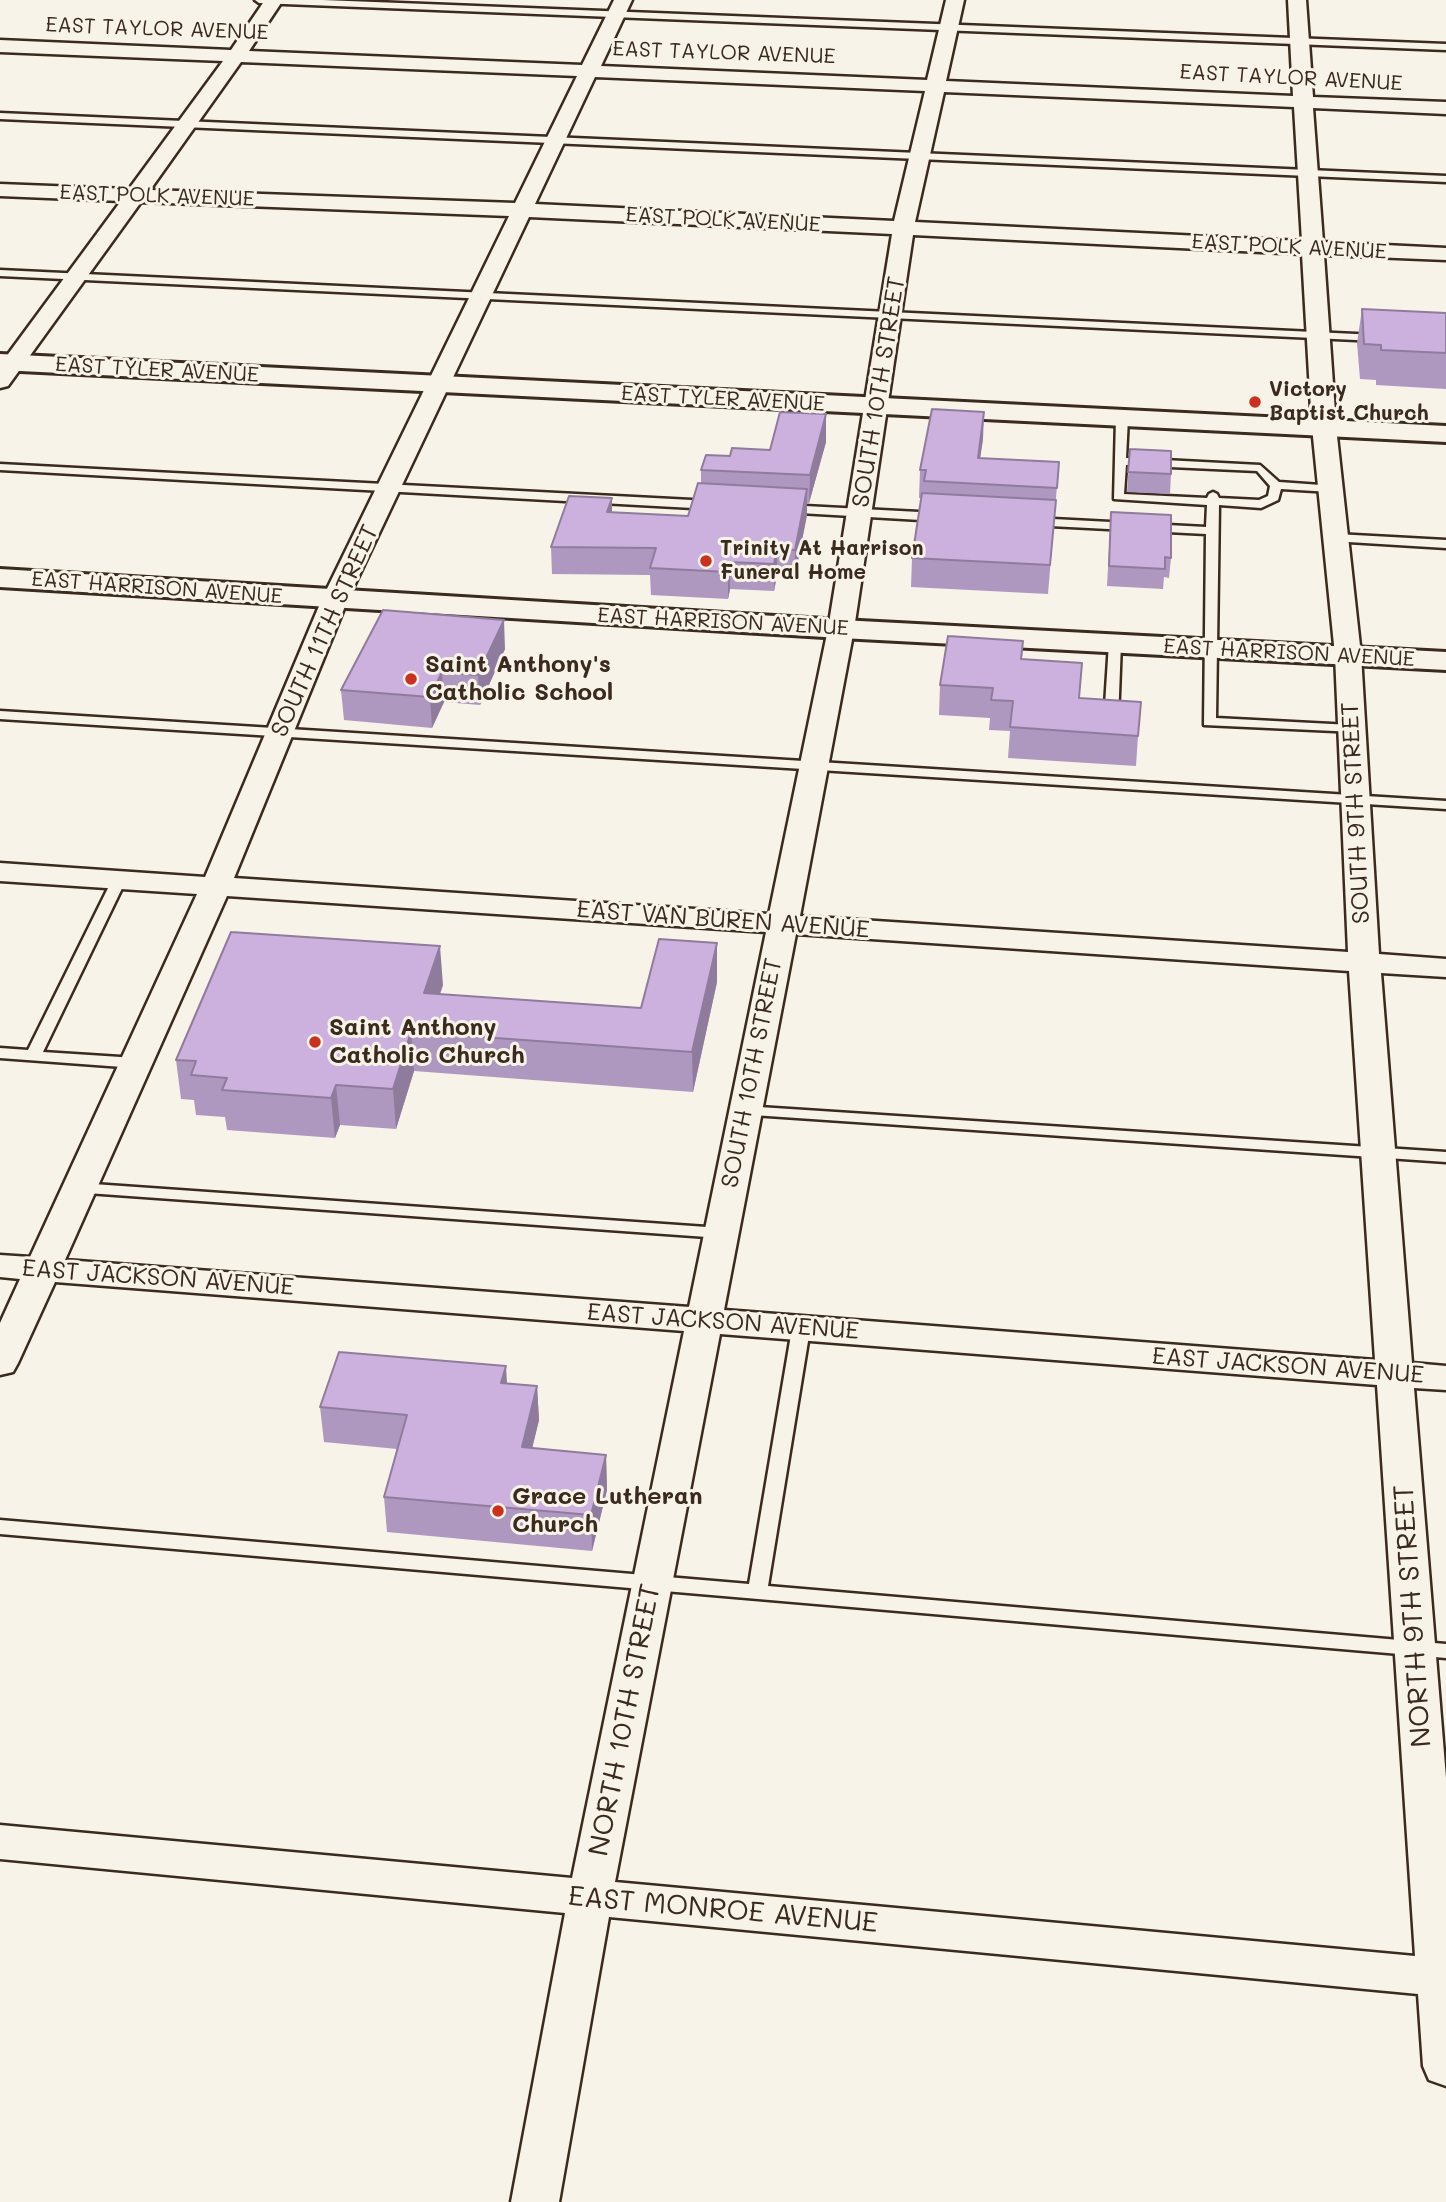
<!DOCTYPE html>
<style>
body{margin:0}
canvas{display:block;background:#f7f3e8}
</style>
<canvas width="1446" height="2202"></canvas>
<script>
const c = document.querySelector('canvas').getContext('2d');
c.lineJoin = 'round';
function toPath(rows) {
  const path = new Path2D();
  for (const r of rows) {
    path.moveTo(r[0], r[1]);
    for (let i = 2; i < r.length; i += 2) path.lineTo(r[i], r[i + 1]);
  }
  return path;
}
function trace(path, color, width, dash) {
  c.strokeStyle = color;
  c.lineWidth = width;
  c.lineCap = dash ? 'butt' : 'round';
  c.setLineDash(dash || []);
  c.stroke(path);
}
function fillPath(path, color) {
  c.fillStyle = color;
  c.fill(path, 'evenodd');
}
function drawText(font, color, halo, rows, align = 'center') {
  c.font = font + ' Mali,sans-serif';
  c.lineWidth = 6;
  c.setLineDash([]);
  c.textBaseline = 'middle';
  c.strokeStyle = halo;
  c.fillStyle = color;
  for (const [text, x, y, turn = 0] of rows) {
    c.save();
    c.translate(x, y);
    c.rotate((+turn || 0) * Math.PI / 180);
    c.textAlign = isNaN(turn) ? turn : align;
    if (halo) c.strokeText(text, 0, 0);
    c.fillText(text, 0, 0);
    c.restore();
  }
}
const service = toPath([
 [255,0,323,0,1446,44,1446,50,259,3,255,0],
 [0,113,1446,176,1446,182,0,119,0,113],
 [0,270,1377,335,1382,338,1377,341,0,276,0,270],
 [1122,415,1128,418,1126,458,1260,465,1279,482,1335,486,1335,490,1331,492,1281,489,1278,500,1261,508,1219,505,1216,718,1351,725,1358,729,1356,732,1204,725,1206,534,1030,525,1030,519,1034,518,1206,527,1207,505,1114,499,1116,418,1122,415],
 [1126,465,1257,471,1270,486,1268,496,1259,500,1219,498,1217,494,1213,492,1209,494,1207,498,1124,494,1126,465],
 [0,464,711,501,717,505,711,509,0,470,0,464],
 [786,505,938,513,944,517,938,521,782,512,780,509,786,505],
 [1336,534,1446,540,1446,548,1332,541,1330,538,1336,534],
 [1115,639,1121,643,1118,721,1111,725,1104,721,1109,643,1115,639],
 [0,711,1446,801,1446,809,0,719,0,711],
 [119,876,126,880,43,1052,136,1058,144,1063,136,1068,0,1058,0,1048,28,1050,112,880,119,876],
 [744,1106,1446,1152,1446,1162,738,1114,736,1111,744,1106],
 [79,1183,721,1228,729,1233,721,1238,73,1192,71,1188,79,1183],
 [801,1323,807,1325,810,1329,768,1586,1446,1644,1446,1658,0,1534,0,1520,749,1584,792,1329,795,1325,801,1323]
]);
const minor = toPath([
 [265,0,283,0,249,51,582,65,614,0,632,0,601,66,927,80,946,0,964,0,946,81,1293,96,1288,0,1306,0,1313,97,1446,102,1446,114,1313,108,1323,242,1446,248,1446,260,1324,255,1336,427,1361,655,1379,954,1446,959,1446,977,1381,973,1412,1363,1446,1366,1446,1390,1414,1388,1446,1778,1446,2086,1429,2080,1423,2066,1418,1994,609,1917,559,2202,511,2202,565,1913,0,1859,0,1825,572,1878,684,1331,55,1282,18,1363,13,1372,0,1375,0,1323,20,1279,0,1277,0,1255,30,1257,197,894,0,881,0,863,205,877,322,599,509,216,141,202,8,386,0,388,0,365,121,201,0,196,0,184,129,189,223,61,0,52,0,40,231,50,265,0],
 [241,62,577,76,515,203,150,190,241,62],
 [595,77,925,91,894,221,535,204,595,77],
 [944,92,1294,107,1302,241,915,222,944,92],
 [529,217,892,234,828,629,769,914,234,878,348,599,529,217],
 [913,235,1302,254,1312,427,1335,655,1348,952,800,916,854,629,913,235],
 [227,896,766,932,689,1307,65,1260,227,896],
 [796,934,1349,971,1375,1360,724,1310,796,934],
 [720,1334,1377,1385,1415,1956,615,1882,720,1334]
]);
const secondary = toPath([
 [0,354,1446,426,1446,442,0,370,0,354],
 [0,569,841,620,1446,652,1446,670,841,638,0,587,0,569]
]);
trace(service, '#3b2a1e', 5);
trace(minor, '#3b2a1e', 5);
trace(secondary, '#3b2a1e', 6);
fillPath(service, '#f7f3e8');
fillPath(minor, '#f7f3e8');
fillPath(secondary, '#f7f3e8');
fillPath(toPath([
 [1362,309,1446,313,1446,389,1376,385,1376,380,1360,379,1357,343],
 [826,414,826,442,809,503,807,503,807,515,795,576,777,575,774,591,730,589,728,599,651,595,650,575,552,574,551,547,612,512,688,516,701,484,701,470,730,456,770,450],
 [983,439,980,458,1059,462,1048,594,911,587,912,558,921,498,919,498,920,470],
 [1130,449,1171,474,1170,494,1127,492],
 [1111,512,1171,558,1169,578,1164,577,1163,589,1107,586],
 [1023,641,1022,659,1079,698,1138,736,1136,766,1008,758,1010,731,989,730,990,718,939,715,940,685],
 [505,649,480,705,444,702,432,728,344,720,341,690],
 [717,943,717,982,693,1092,414,1071,396,1129,340,1125,335,1138,227,1130,225,1117,196,1115,194,1100,181,1099,176,1060,443,985,440,994,641,1008],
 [507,1383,537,1386,539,1420,532,1448,606,1455,607,1490,592,1551,387,1532,384,1497,397,1449,324,1442,320,1407]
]), '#af98c0');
fillPath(toPath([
 [984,412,983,439,976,486,978,458],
 [826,414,826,442,809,503,810,475],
 [807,489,807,515,795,576,795,550],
 [612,498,612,525,607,512],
 [777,549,777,575,774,591,774,564],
 [730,562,730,589,728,599,728,572],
 [504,620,505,649,480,705,478,675],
 [442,672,444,702,432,728,430,697],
 [717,943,717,982,693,1092,692,1052],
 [440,946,443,985,427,1032,424,993],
 [411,1032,414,1071,396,1129,393,1089],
 [336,1085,340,1125,335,1138,331,1098],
 [506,1366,508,1401,501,1383],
 [537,1386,539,1420,524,1482,522,1447],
 [606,1455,607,1490,592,1551,591,1515]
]), '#8f7c9c');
const building = toPath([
 [1362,309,1446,313,1446,353,1381,350,1381,345,1364,344,1362,309],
 [932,409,984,412,978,458,1059,462,1057,488,924,481,926,470,920,470,932,409],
 [780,412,826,414,810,475,701,470,706,455,730,456,732,448,770,450,780,412],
 [1130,449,1171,451,1171,474,1128,472,1130,449],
 [698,483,807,489,795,550,777,549,774,564,730,562,728,572,650,568,656,548,551,547,569,496,612,498,607,512,688,516,698,483],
 [922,493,1056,500,1050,565,912,558,922,493],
 [1111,512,1171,515,1171,558,1165,557,1165,569,1109,566,1111,512],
 [383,610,504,620,478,675,442,672,430,697,341,690,383,610],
 [948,636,1023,641,1021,659,1082,663,1079,698,1141,702,1138,736,1010,727,1013,701,991,700,993,688,940,685,948,636],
 [231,932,440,946,424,993,641,1008,659,939,717,943,692,1052,411,1032,393,1089,336,1085,331,1098,222,1090,227,1078,191,1075,196,1061,176,1060,231,932],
 [339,1352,506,1366,501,1383,537,1386,522,1447,606,1455,591,1515,384,1497,407,1415,320,1407,339,1352]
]);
fillPath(building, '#ccb1df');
trace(building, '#8f7c9c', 2);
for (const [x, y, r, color] of [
 [1255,402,7,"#c8321e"],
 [706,561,7,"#c8321e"],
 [411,679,7,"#c8321e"],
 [315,1042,7,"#c8321e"],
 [498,1511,7,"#c8321e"]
]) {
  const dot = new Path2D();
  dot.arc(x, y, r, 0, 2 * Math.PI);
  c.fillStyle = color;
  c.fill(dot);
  trace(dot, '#f7f3e8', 2.5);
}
drawText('21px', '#3b2a1e', '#f7f3e8', [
 ["EAST TAYLOR AVENUE",157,29,2],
 ["EAST TAYLOR AVENUE",724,53,2],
 ["EAST TAYLOR AVENUE",1291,78,3],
 ["EAST POLK AVENUE",157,196,2],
 ["EAST POLK AVENUE",723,220,3],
 ["EAST POLK AVENUE",1289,247,3],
 ["EAST TYLER AVENUE",157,370,3],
 ["EAST TYLER AVENUE",723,399,3],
 ["EAST HARRISON AVENUE",157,588,4],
 ["EAST HARRISON AVENUE",723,622,3],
 ["EAST HARRISON AVENUE",1289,653,3]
]);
drawText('bold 21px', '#3b2a1e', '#f7f3e8', [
 ["Victory",1269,390],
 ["Baptist Church",1269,414],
 ["Trinity At Harrison",720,549],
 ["Funeral Home",720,573]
], 'left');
drawText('24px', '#3b2a1e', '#f7f3e8', [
 ["SOUTH 10TH STREET",879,392,-81],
 ["SOUTH 11TH STREET",325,631,-66],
 ["SOUTH 9TH STREET",1356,813,-93],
 ["EAST VAN BUREN AVENUE",723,920,4],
 ["SOUTH 10TH STREET",752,1073,-79],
 ["EAST JACKSON AVENUE",158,1278,4],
 ["EAST JACKSON AVENUE",723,1322,4],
 ["EAST JACKSON AVENUE",1288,1366,4]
]);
drawText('bold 24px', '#3b2a1e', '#f7f3e8', [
 ["Saint Anthony's",425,665],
 ["Catholic School",425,693],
 ["Saint Anthony",329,1028],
 ["Catholic Church",329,1056],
 ["Grace Lutheran",512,1497],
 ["Church",512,1525]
], 'left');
drawText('28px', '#3b2a1e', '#f7f3e8', [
 ["NORTH 9TH STREET",1413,1616,-94],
 ["NORTH 10TH STREET",625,1720,-79],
 ["EAST MONROE AVENUE",723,1910,5]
]);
</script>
